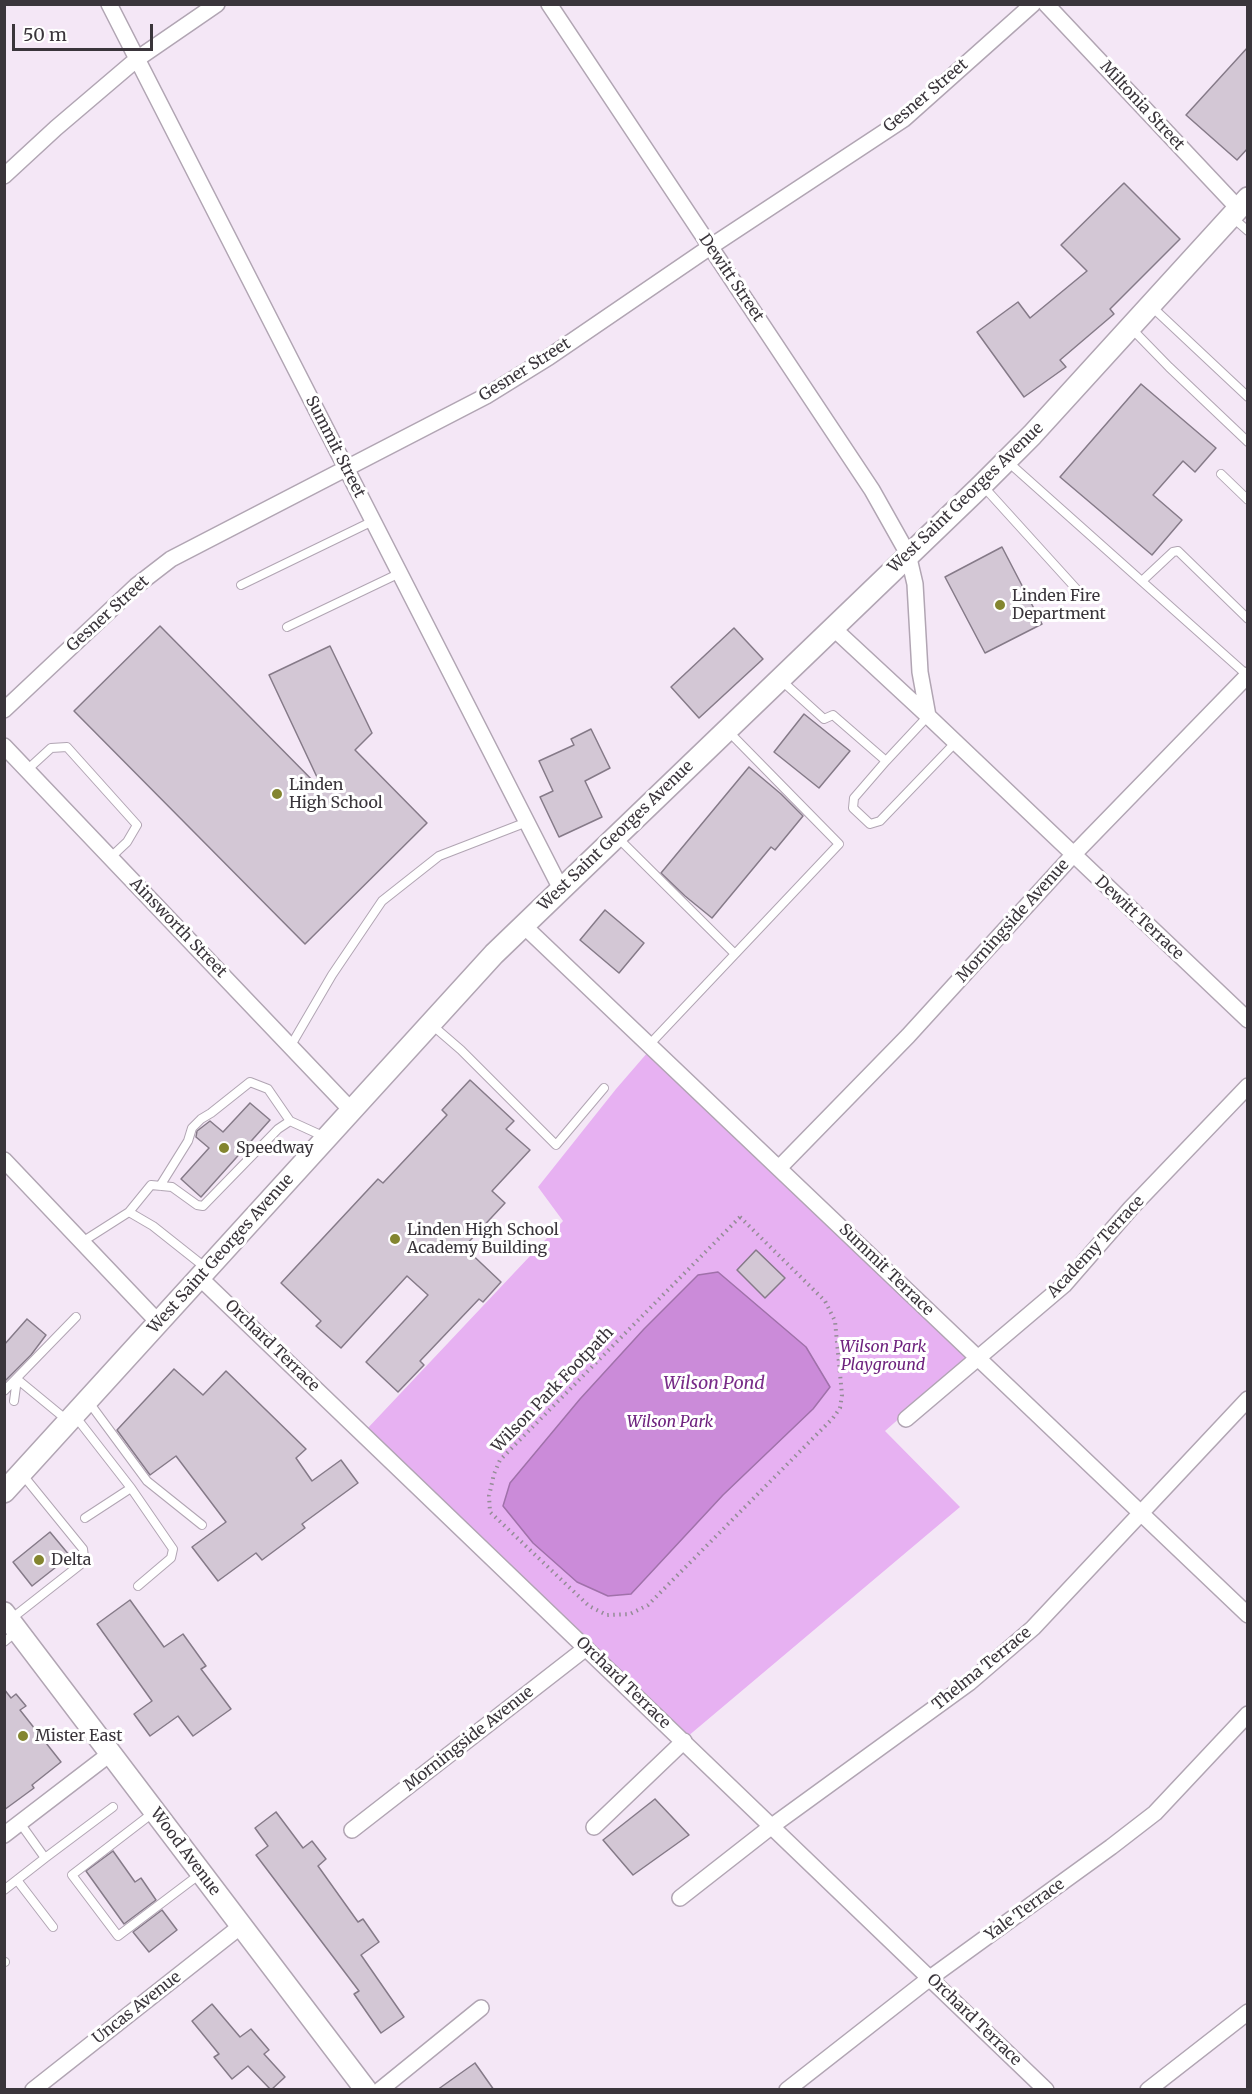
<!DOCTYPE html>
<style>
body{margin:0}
#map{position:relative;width:1252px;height:2094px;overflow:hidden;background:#f4e7f6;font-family:Merriweather,serif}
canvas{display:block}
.frame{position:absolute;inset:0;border:6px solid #3a353b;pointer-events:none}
.scale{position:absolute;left:12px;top:24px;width:141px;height:27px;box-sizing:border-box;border:3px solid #3a353b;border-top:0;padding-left:8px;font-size:18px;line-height:21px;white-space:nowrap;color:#3a353b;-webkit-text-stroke:4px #fff;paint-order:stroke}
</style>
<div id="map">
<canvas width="1252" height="2094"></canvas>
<div class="frame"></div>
<div class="scale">50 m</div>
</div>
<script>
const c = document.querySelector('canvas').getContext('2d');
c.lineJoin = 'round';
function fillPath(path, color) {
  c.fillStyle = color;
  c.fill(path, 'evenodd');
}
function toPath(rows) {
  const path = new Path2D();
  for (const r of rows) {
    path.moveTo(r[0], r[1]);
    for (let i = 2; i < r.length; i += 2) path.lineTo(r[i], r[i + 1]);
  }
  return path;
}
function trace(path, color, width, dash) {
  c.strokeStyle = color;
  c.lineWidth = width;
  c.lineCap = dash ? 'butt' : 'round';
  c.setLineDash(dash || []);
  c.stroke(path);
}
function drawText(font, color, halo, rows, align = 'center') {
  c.font = font + ' Merriweather,serif';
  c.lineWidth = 6;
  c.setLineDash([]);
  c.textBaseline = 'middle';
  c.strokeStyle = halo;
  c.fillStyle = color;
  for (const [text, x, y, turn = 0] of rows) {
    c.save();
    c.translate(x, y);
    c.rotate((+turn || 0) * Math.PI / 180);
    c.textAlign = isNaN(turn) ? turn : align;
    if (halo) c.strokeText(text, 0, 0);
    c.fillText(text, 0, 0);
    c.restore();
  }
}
fillPath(toPath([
 [648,1052,970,1356,885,1431,960,1507,687,1737,366,1430,563,1221,538,1187,616,1089]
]), '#e7b1f2');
const water = toPath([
 [718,1272,806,1347,830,1387,813,1409,723,1495,631,1594,608,1596,577,1582,533,1543,503,1506,510,1483,580,1399,644,1329,698,1275,718,1272]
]);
fillPath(water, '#cb8bd9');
trace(water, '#a071aa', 1.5);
const building = toPath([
 [1248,47,1248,148,1237,160,1186,115,1248,47],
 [1124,183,1180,239,1110,309,1114,314,1060,360,1066,367,1024,397,977,332,1018,302,1030,318,1087,271,1061,245,1124,183],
 [1141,384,1216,448,1195,472,1183,461,1153,495,1182,520,1152,555,1060,477,1141,384],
 [1002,547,1042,624,985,653,945,577,1002,547],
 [160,626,324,792,269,675,330,646,372,733,355,750,427,823,305,944,74,711,160,626],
 [734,628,763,659,699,718,671,687,734,628],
 [804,714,850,751,819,788,774,752,804,714],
 [591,729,610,768,585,781,602,817,559,837,540,797,553,791,539,761,574,745,571,739,591,729],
 [749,767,781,794,803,816,775,850,771,847,712,918,685,896,661,873,749,767],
 [605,910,644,943,619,973,580,940,605,910],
 [470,1080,514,1121,506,1129,530,1150,492,1191,505,1203,464,1247,501,1282,483,1302,479,1299,420,1361,424,1365,398,1392,366,1362,428,1295,407,1276,341,1348,316,1326,321,1321,281,1283,378,1179,383,1183,447,1115,442,1110,470,1080],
 [250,1103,270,1120,201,1197,181,1179,209,1148,196,1137,197,1131,210,1121,223,1132,250,1103],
 [756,1250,785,1278,765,1298,737,1270,756,1250],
 [27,1319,46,1335,31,1355,4,1382,4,1345,27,1319],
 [174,1369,203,1395,226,1371,306,1449,296,1458,312,1481,341,1460,358,1483,302,1524,305,1528,262,1560,256,1553,218,1581,192,1547,226,1522,176,1456,150,1475,117,1430,174,1369],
 [50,1532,70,1556,32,1586,13,1562,50,1532],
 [130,1600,164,1647,183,1634,206,1666,201,1669,231,1709,193,1736,178,1716,150,1736,134,1714,152,1701,97,1624,130,1600],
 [4,1689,11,1698,16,1694,26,1706,20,1710,61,1762,32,1785,34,1788,4,1810,4,1689],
 [655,1799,689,1835,633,1875,603,1840,655,1799],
 [276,1812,303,1848,312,1841,326,1859,318,1866,358,1922,363,1919,379,1942,361,1955,404,2017,381,2033,354,1994,359,1991,256,1855,268,1846,255,1828,276,1812],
 [113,1851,135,1882,141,1878,156,1900,124,1924,86,1871,113,1851],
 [162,1910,177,1930,149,1952,133,1932,162,1910],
 [212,2004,240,2037,251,2029,269,2050,264,2054,285,2077,271,2090,248,2066,232,2079,214,2057,219,2054,192,2021,212,2004],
 [475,2063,494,2090,437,2090,475,2063]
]);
fillPath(building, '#d3c7d5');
trace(building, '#857a88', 1.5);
const lane = toPath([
 [1232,217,1248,231],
 [1151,306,1248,397],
 [1131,328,1169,367,1248,442],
 [1007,461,1247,675],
 [1221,474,1248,500],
 [983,486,1080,593],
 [1142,581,1173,552,1178,551,1248,619],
 [241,585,373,521],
 [287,627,400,573],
 [782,681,824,719,833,715,886,761,854,798,853,808,870,824,880,821,955,743],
 [886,761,928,716],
 [27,770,51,748,67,747,137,825,127,842,111,857],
 [617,837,735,954],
 [432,1025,461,1050,556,1145,604,1088],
 [649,1045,839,844,729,732],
 [290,1047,332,975,382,901,439,856,527,822],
 [160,1186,188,1141,192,1128,201,1119,211,1113,250,1082,268,1089,290,1121,325,1137],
 [129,1212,151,1185,172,1187,197,1205,203,1206,278,1129,290,1121],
 [82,1242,129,1212,153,1226,206,1268],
 [4,1391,76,1317],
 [14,1401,17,1379,68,1421],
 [88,1401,147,1481,202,1525],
 [75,1416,131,1488,173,1549,171,1558,138,1586],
 [85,1518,131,1488],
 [11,1619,81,1564,84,1557,83,1549,22,1474],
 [4,1642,17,1631],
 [154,1812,72,1875,118,1936,200,1874],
 [20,1823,45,1858,113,1807],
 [17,1880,53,1927],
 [4,1890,45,1858],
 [4,1962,5,1962]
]);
const street = toPath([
 [109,4,561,889],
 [549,4,872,490,908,554,915,584,920,672,928,716,1248,1020],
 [1046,4,1238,208],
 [4,176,56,128,137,59,217,4],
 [832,627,928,716],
 [4,710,136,586,171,559,486,396,549,357,710,247,904,119,1033,4],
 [4,746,351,1110],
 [523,925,1248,1615],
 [4,1160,158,1322],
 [779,1168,908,1036,1073,855,1248,675],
 [199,1277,1046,2090],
 [906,1419,1064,1285,1131,1208,1248,1086],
 [594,1827,684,1741],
 [352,1830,586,1648],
 [4,1835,111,1753],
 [680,1898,772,1826,969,1683,1033,1628,1248,1399],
 [33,2090,241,1926],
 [380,2090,481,2008],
 [787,2090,930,1978,1111,1847,1155,1813,1248,1714],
 [1148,2090,1248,2012]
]);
const secondary = toPath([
 [4,1492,494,954,982,485,1032,435,1248,198],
 [4,1613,366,2090]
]);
trace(lane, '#b1a5b3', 10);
trace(street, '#b1a5b3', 18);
trace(secondary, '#b1a5b3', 24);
trace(toPath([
 [740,1217,825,1301,835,1321,842,1395,840,1408,833,1418,648,1605,630,1614,607,1615,589,1606,490,1512,489,1496,494,1474,500,1460,740,1217]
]), '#948c96', 4, [1.5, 4.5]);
trace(lane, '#fff', 8);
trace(street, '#fff', 15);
trace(secondary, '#fff', 21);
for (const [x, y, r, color] of [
 [1000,605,6,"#83852f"],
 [277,794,6,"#83852f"],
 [224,1148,6,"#83852f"],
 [395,1239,6,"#83852f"],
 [39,1560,6,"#83852f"],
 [23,1736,6,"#83852f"]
]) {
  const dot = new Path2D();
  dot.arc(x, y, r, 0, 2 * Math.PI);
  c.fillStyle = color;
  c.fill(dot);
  trace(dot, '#fff', 2);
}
drawText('16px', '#3a353b', '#fff', [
 ["Gesner Street",926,96,-40],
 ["Miltonia Street",1142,106,47],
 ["Dewitt Street",731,278,56],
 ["Gesner Street",525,370,-32],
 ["Summit Street",335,447,63],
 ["West Saint Georges Avenue",966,498,-44],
 ["Gesner Street",108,614,-42],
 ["West Saint Georges Avenue",616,836,-44],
 ["Dewitt Terrace",1139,918,43],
 ["Morningside Avenue",1013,921,-48],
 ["Ainsworth Street",178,928,46],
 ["Academy Terrace",1096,1247,-47],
 ["West Saint Georges Avenue",221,1254,-48],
 ["Summit Terrace",886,1270,44],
 ["Orchard Terrace",272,1346,44],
 ["Wilson Park Footpath",553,1390,-46],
 ["Thelma Terrace",982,1669,-39],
 ["Orchard Terrace",623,1683,44],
 ["Morningside Avenue",469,1739,-38],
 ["Wood Avenue",185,1852,53],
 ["Yale Terrace",1025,1910,-36],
 ["Uncas Avenue",137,2008,-38],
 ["Orchard Terrace",974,2020,44]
]);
drawText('16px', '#3a353b', '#fff', [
 ["Linden Fire",1012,596],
 ["Department",1012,614],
 ["Linden",289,785],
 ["High School",289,803],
 ["Speedway",236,1148],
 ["Linden High School",407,1230],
 ["Academy Building",407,1248],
 ["Delta",51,1560],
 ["Mister East",35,1736]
], 'left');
drawText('italic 16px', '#6e227e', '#fff', [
 ["Wilson Park",883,1347],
 ["Playground",883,1365],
 ["Wilson Park",670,1422]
]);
drawText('italic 18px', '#782c88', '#fff', [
 ["Wilson Pond",714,1384]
]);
</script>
